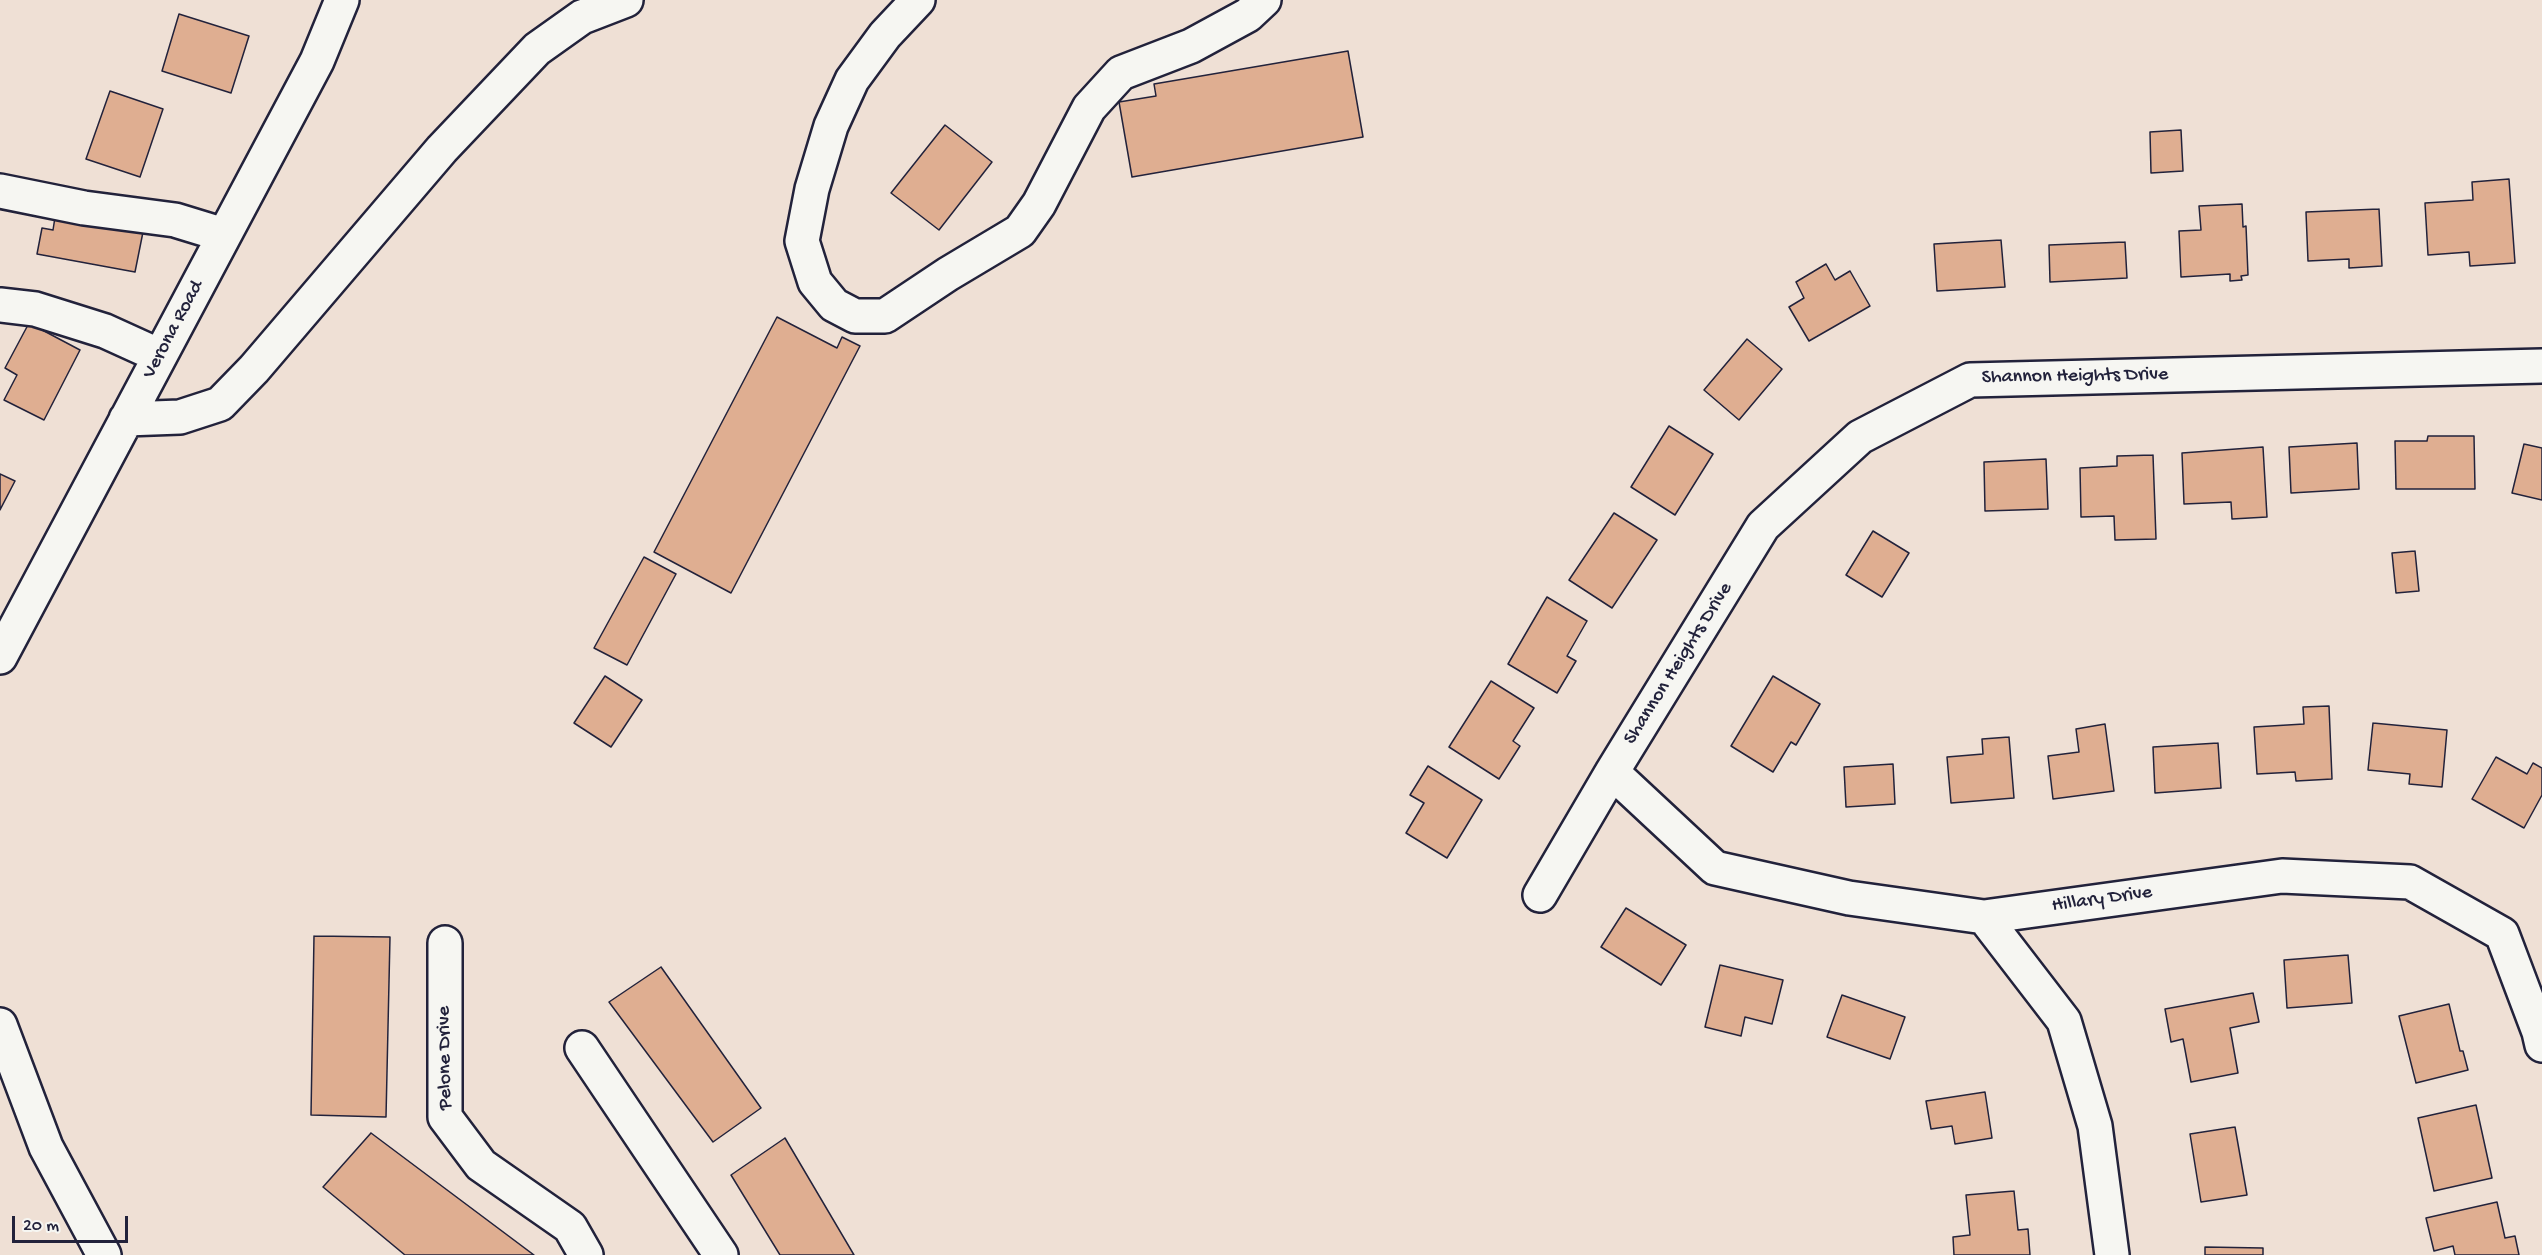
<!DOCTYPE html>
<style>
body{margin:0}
#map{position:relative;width:2542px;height:1255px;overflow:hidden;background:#efe0d5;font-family:"Gochi Hand",sans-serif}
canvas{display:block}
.scale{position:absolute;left:12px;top:1216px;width:116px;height:27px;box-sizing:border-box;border:3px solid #22223b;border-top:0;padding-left:8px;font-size:18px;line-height:21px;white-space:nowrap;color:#22223b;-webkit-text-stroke:4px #f6f6f2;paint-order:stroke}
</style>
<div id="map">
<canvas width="2542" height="1255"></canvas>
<div class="scale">20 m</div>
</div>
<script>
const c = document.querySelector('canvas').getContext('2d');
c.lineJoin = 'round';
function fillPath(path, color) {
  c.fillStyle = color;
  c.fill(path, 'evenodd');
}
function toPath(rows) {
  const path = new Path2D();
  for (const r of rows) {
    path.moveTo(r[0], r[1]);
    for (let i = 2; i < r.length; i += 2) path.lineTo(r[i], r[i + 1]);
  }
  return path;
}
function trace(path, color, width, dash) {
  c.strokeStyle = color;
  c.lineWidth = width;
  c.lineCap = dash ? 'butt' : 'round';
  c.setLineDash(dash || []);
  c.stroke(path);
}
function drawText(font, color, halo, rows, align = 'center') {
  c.font = font + ' "Gochi Hand",sans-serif';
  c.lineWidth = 6;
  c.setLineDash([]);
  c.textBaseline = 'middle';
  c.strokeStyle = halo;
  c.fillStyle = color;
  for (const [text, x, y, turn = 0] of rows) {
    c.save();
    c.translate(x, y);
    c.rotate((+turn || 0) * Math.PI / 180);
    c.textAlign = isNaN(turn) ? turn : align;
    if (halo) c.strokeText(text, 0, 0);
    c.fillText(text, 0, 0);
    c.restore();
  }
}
const building = toPath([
 [179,14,249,36,231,93,162,71,179,14],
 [1348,51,1363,137,1132,177,1119,102,1156,96,1154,84,1348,51],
 [110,91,163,109,140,177,86,159,110,91],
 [945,125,992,162,939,230,891,193,945,125],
 [2181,130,2183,171,2151,173,2150,132,2181,130],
 [2509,179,2515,263,2470,266,2469,252,2428,255,2425,203,2473,200,2472,182,2509,179],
 [2242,204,2243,227,2246,226,2248,275,2241,276,2242,280,2230,281,2230,274,2181,277,2179,231,2201,230,2199,206,2242,204],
 [2379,209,2382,266,2349,268,2349,259,2308,261,2306,212,2379,209],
 [56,211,144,227,135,272,37,254,42,228,53,230,56,211],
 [2001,240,2005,287,1937,291,1934,244,2001,240],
 [2125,242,2127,278,2050,282,2049,245,2125,242],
 [1826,264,1835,280,1850,271,1870,306,1809,341,1789,307,1804,298,1796,282,1826,264],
 [777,317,837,348,842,337,860,346,731,593,654,552,777,317],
 [29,323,80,350,44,420,4,400,17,375,5,368,29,323],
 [1747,339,1782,369,1739,420,1704,390,1747,339],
 [1669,426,1713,454,1675,515,1631,487,1669,426],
 [2428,436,2474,436,2475,489,2396,489,2395,441,2427,441,2428,436],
 [2357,443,2359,489,2291,493,2289,447,2357,443],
 [2524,444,2542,448,2542,500,2512,493,2524,444],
 [2263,447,2267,517,2232,519,2231,502,2184,504,2182,453,2263,447],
 [2153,455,2156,539,2115,540,2114,516,2081,517,2080,468,2117,466,2117,456,2153,455],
 [2046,459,2048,509,1985,511,1984,462,2046,459],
 [0,474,15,481,0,510,0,474],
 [1614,513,1657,540,1612,608,1569,580,1614,513],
 [1873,531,1909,553,1882,597,1846,575,1873,531],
 [2415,551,2419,591,2396,593,2392,553,2415,551],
 [644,557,676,574,627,665,594,648,644,557],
 [1547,597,1587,621,1567,656,1576,661,1557,693,1508,664,1547,597],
 [605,676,642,700,611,747,574,723,605,676],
 [1773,676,1820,704,1796,745,1791,742,1773,772,1731,746,1773,676],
 [1491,681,1534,708,1513,741,1520,746,1499,779,1449,747,1491,681],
 [2329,706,2332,779,2296,781,2295,772,2257,774,2254,727,2304,724,2303,707,2329,706],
 [2373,723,2447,730,2442,787,2409,784,2410,774,2368,770,2373,723],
 [2105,724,2114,791,2053,799,2048,756,2079,752,2076,729,2105,724],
 [2009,737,2014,798,1951,803,1947,757,1983,754,1982,739,2009,737],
 [2218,743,2221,788,2155,793,2153,747,2218,743],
 [2496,757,2527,774,2533,763,2542,768,2542,795,2524,828,2472,799,2496,757],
 [1893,764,1895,804,1846,807,1844,767,1893,764],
 [1428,766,1482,800,1447,858,1406,833,1424,803,1410,795,1428,766],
 [1626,908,1686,945,1661,985,1601,947,1626,908],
 [314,936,390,937,386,1117,311,1115,314,936],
 [2348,955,2352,1003,2287,1008,2284,960,2348,955],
 [1720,965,1783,980,1772,1024,1745,1017,1741,1036,1705,1027,1720,965],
 [661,967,761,1108,713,1142,609,1002,661,967],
 [2253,993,2259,1022,2230,1028,2238,1073,2191,1082,2183,1039,2171,1042,2165,1009,2253,993],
 [1842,995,1905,1017,1890,1059,1827,1037,1842,995],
 [2449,1004,2460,1051,2463,1051,2468,1070,2416,1083,2399,1016,2449,1004],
 [1985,1092,1992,1138,1955,1144,1952,1126,1931,1129,1926,1101,1985,1092],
 [2476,1105,2492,1178,2434,1191,2418,1118,2476,1105],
 [2235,1127,2247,1195,2201,1202,2190,1134,2235,1127],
 [371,1133,534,1255,405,1255,323,1187,371,1133],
 [785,1138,854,1255,780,1255,731,1175,785,1138],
 [2014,1191,2018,1230,2028,1229,2030,1255,1954,1255,1953,1237,1970,1235,1966,1195,2014,1191],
 [2497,1202,2505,1238,2515,1236,2519,1255,2455,1255,2453,1246,2434,1251,2426,1218,2497,1202],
 [2205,1247,2263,1248,2263,1255,2205,1255,2205,1247]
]);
fillPath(building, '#dfae91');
trace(building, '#22223b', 1.5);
const minor = toPath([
 [918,0,885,35,852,80,831,126,812,189,802,241,815,282,834,305,855,316,885,316,948,274,1020,231,1039,204,1089,108,1121,73,1191,46,1248,15,1264,0],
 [0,191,84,208,175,220,224,235],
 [0,305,35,309,105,331,160,356],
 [126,419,180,417,220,404,254,369,442,149,537,49,582,17,626,0],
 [0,657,317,61,342,0],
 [1612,772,1715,868,1849,898,1984,917,2282,876,2410,882,2502,934,2539,1032,2542,1045],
 [1540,895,1612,772,1763,526,1860,437,1970,380,2542,366],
 [1984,917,2064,1021,2095,1126,2112,1255],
 [445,943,445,1117,481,1165,570,1227,586,1255],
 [0,1025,46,1147,104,1255],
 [582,1048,721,1255]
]);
trace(minor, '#22223b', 38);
trace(minor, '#f6f6f2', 33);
drawText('20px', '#22223b', '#f6f6f2', [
 ["Verona Road",174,330,-62],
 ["Shannon Heights Drive",2075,377,-1],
 ["Shannon Heights Drive",1679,664,-58],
 ["Hillary Drive",2102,900,-8],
 ["Pelone Drive",446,1058,-91]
]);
</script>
